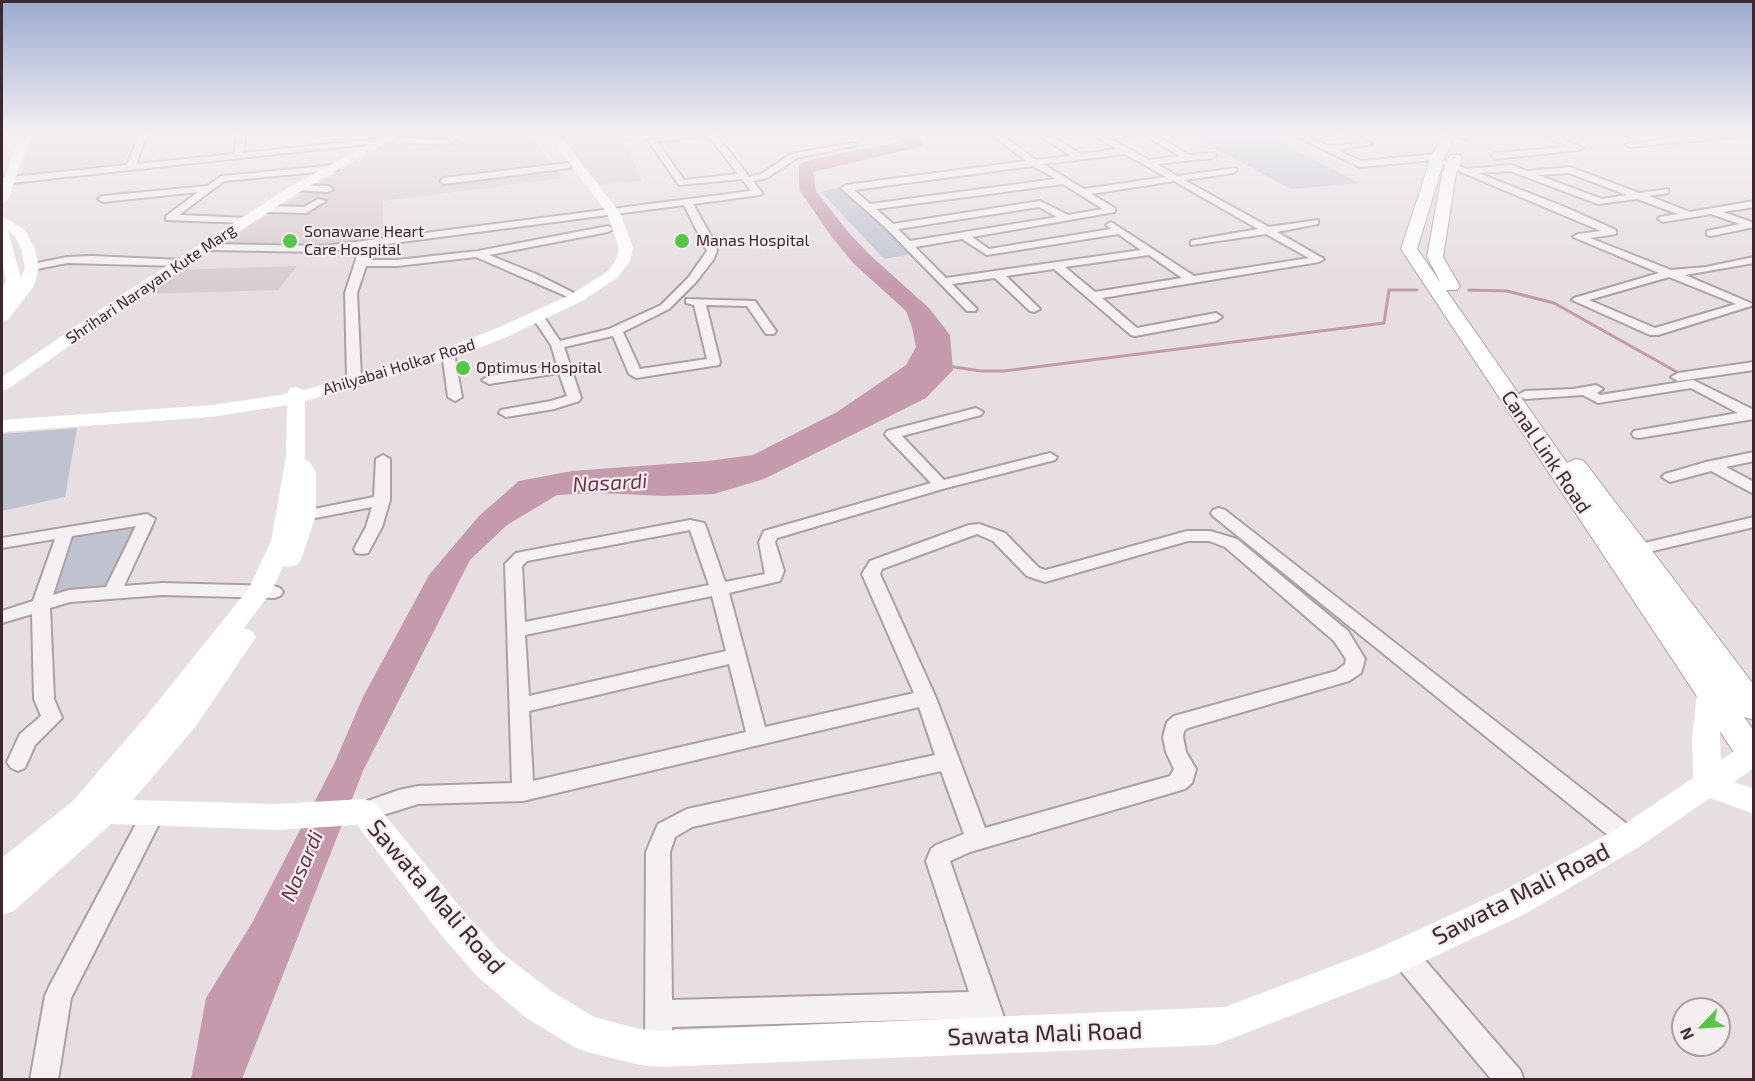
<!DOCTYPE html>
<style>
body{margin:0}
#map{position:relative;width:1755px;height:1081px;overflow:hidden;background:#e6dee1;font-family:"Exo 2",sans-serif}
canvas{display:block}
.frame{position:absolute;inset:0;border:3px solid #3c282e;pointer-events:none}
.north{position:absolute;left:1671px;top:997px;width:60px;height:60px;box-sizing:border-box;background:#f4edf0;border:2px solid #aa9ea2;border-radius:50%;rotate:245deg;font-size:16px;font-weight:700;line-height:24px;text-align:center;color:#3c282e}
.north::after{content:'';display:block;margin:auto;width:21px;height:27px;background:#56c548;clip-path:polygon(50% 0,100% 100%,50% 72%,0 100%)}
</style>
<div id="map">
<canvas width="1755" height="1081"></canvas>
<div class="frame"></div>
<div class="north">N</div>
</div>
<script>
const c = document.querySelector('canvas').getContext('2d');
c.lineJoin = 'round';
function fillPath(path, color) {
  c.fillStyle = color;
  c.fill(path, 'evenodd');
}
function toPath(rows) {
  const path = new Path2D();
  for (const r of rows) {
    path.moveTo(r[0], r[1]);
    for (let i = 2; i < r.length; i += 2) path.lineTo(r[i], r[i + 1]);
  }
  return path;
}
function trace(path, color, width, dash) {
  c.strokeStyle = color;
  c.lineWidth = width;
  c.lineCap = dash ? 'butt' : 'round';
  c.setLineDash(dash || []);
  c.stroke(path);
}
function drawText(font, color, halo, rows, align = 'center') {
  c.font = font + ' "Exo 2",sans-serif';
  c.lineWidth = 4.5;
  c.setLineDash([]);
  c.textBaseline = 'middle';
  c.strokeStyle = halo;
  c.fillStyle = color;
  for (const [text, x, y, turn = 0] of rows) {
    c.save();
    c.translate(x, y);
    c.rotate((+turn || 0) * Math.PI / 180);
    c.textAlign = isNaN(turn) ? turn : align;
    if (halo) c.strokeText(text, 0, 0);
    c.fillText(text, 0, 0);
    c.restore();
  }
}
fillPath(toPath([
 [32,133,136,133,124,163,21,174],
 [402,133,529,133,563,178,383,201,383,238,315,246,221,243],
 [557,133,628,133,631,142,625,143,642,181,598,185],
 [297,266,278,290,141,294,172,270]
]), '#d8ccd0');
fillPath(toPath([
 [1186,133,1261,133,1360,183,1291,189],
 [841,187,911,254,884,259,821,192],
 [77,428,65,497,2,511,2,434],
 [151,518,154,529,125,576,102,590,46,596,68,538,108,531]
]), '#bfc3d0');
fillPath(toPath([
 [895,133,918,133,924,146,813,172,816,191,848,232,870,255,930,309,950,335,953,370,926,398,764,479,714,494,664,496,599,493,557,495,507,525,470,560,363,771,242,1079,191,1080,206,998,252,923,334,764,363,697,429,575,479,516,519,481,572,471,708,461,753,455,837,412,906,365,916,347,912,327,906,311,853,263,831,236,800,191,799,180,799,164,814,159,898,142]
]), '#c59aad');
trace(toPath([
 [1469,290,1507,291,1554,303,1693,381],
 [947,366,981,371,1004,371,1384,323,1389,290,1417,290]
]), '#c59aad', 3);
trace(toPath([
 [1690,379,1697,383]
]), '#c59aad', 4);
const street = toPath([
 [140,133,148,133,136,164,234,154,238,133,246,133,243,153,386,138,446,140,459,133,468,133,448,145,386,142,2,184,2,178,127,165,140,133],
 [688,133,715,133,749,177,761,174,791,154,853,143,857,145,797,158,767,178,753,181,762,193,760,195,693,204,715,243,717,251,713,260,696,282,669,309,623,332,640,369,707,359,694,305,686,303,686,299,755,301,776,331,774,334,766,334,747,306,706,305,720,362,719,365,636,378,629,374,613,336,564,347,581,398,579,401,554,409,506,417,499,413,501,410,551,401,567,396,559,373,489,384,482,380,489,376,557,365,551,345,532,317,534,314,542,314,560,341,609,329,661,305,688,278,707,251,684,205,371,246,368,260,397,260,478,251,608,226,613,229,608,232,489,255,536,274,572,292,574,294,568,297,476,257,397,266,366,266,357,293,361,378,364,382,357,386,352,385,347,378,345,293,360,247,324,252,207,250,202,247,207,244,324,246,751,191,742,179,679,185,648,140,688,133],
 [708,135,738,174,684,180,657,142,708,135],
 [990,133,999,133,1036,160,1071,156,1036,133,1046,133,1081,154,1117,149,1090,133,1104,135,1153,133,1189,155,1215,153,1216,155,1212,158,1157,164,1177,176,1236,168,1237,170,1233,173,1184,180,1269,227,1318,220,1318,224,1277,232,1324,259,1319,262,1102,298,1137,328,1216,313,1222,317,1216,321,1135,336,1131,335,1054,269,1006,276,1038,307,1040,309,1034,312,1030,311,995,278,952,284,977,309,975,311,967,311,887,229,841,188,846,185,1026,161,990,133],
 [1144,134,1144,135,1180,156,1149,160,1111,139,1144,134],
 [1125,154,1166,177,1084,189,1043,164,1125,154],
 [1033,166,1056,179,870,204,854,190,1033,166],
 [1174,181,1258,229,1195,240,1191,241,1191,245,1266,234,1309,258,1194,276,1111,222,1106,225,1111,229,989,249,972,237,1115,212,1115,208,1091,194,1174,181],
 [1063,184,1103,209,1068,215,1040,201,893,224,876,209,1063,184],
 [1039,207,1057,217,910,241,898,229,1039,207],
 [1118,234,1141,250,946,278,915,247,962,239,987,255,1118,234],
 [1149,255,1182,278,1095,292,1065,267,1149,255],
 [1291,133,1301,133,1328,146,1359,143,1342,133,1352,133,1372,144,1337,150,1361,161,1438,154,1441,155,1441,159,1467,169,1511,165,1527,171,1570,167,1639,193,1668,189,1668,193,1649,196,1690,212,1754,201,1754,207,1723,212,1754,223,1754,227,1711,236,1707,235,1707,231,1740,224,1711,214,1663,222,1658,219,1660,217,1678,214,1637,199,1598,204,1510,171,1478,173,1567,208,1616,230,1616,234,1590,238,1671,270,1706,267,1754,257,1754,263,1685,275,1753,304,1751,306,1658,335,1650,335,1572,300,1574,298,1659,273,1573,237,1578,234,1601,231,1433,160,1360,167,1291,133],
 [1569,173,1627,195,1602,199,1538,175,1569,173],
 [1669,277,1736,304,1655,328,1589,300,1669,277],
 [1439,133,1455,133,1468,137,1464,139,1439,133],
 [1540,133,1551,133,1583,148,1579,150,1495,159,1491,156,1495,153,1569,147,1540,133],
 [1726,133,1754,133,1754,135,1630,147,1626,145,1630,143,1726,133],
 [567,163,570,164,570,168,444,184,440,181,444,178,567,163],
 [335,165,339,168,338,170,224,181,179,215,250,218,252,220,247,223,166,220,166,216,198,192,103,202,98,199,103,196,207,186,222,176,335,165],
 [298,185,328,186,333,189,328,192,295,190,293,188,298,185],
 [318,199,326,201,306,213,265,212,260,209,265,206,304,207,318,199],
 [92,256,181,260,186,263,181,266,67,263,32,270,27,267,28,265,67,257,92,256],
 [448,349,454,353,462,397,455,401,448,397,442,353,448,349],
 [1754,362,1754,370,1678,381,1671,377,1678,373,1754,362],
 [1693,380,1754,410,1754,419,1639,438,1634,437,1632,434,1634,431,1738,413,1691,388,1598,403,1583,395,1525,399,1518,395,1525,391,1573,389,1596,385,1603,389,1597,393,1600,395,1693,380],
 [976,408,983,412,981,415,902,436,944,480,1050,453,1057,457,1055,460,946,488,777,538,775,542,784,571,780,581,729,593,765,727,914,693,862,574,870,561,969,525,979,524,1005,533,1039,568,1046,570,1187,531,1210,531,1237,539,1348,631,1365,659,1361,673,1349,681,1188,728,1184,731,1183,737,1186,752,1196,769,1192,783,1185,789,970,852,950,861,1010,1035,1006,1044,997,1048,988,1044,978,1018,672,1027,673,1049,669,1059,659,1063,649,1059,645,1049,646,852,658,824,687,809,935,755,919,707,523,801,418,804,364,821,356,819,353,812,356,805,399,790,418,786,512,783,505,564,516,553,690,520,704,523,706,527,725,582,765,574,759,542,764,531,931,483,887,437,885,434,887,431,976,408],
 [690,530,709,585,525,622,522,566,527,561,690,530],
 [977,534,993,541,1027,576,1045,582,1188,541,1209,541,1225,547,1334,641,1346,659,1345,664,1336,671,1174,716,1167,722,1163,737,1166,752,1174,769,1170,776,985,828,936,698,880,574,882,569,977,534],
 [712,596,726,651,529,696,525,635,712,596],
 [729,664,746,732,533,781,529,711,729,664],
 [941,771,964,834,936,845,931,849,926,861,969,992,672,1000,670,852,675,837,692,827,941,771],
 [1754,452,1754,461,1726,467,1754,482,1754,494,1711,471,1670,482,1662,477,1665,474,1706,462,1754,452],
 [383,455,390,459,390,500,382,527,368,553,362,554,356,553,354,549,366,527,372,507,305,520,299,518,297,515,299,512,374,497,376,459,383,455],
 [1219,508,1225,510,1636,831,1639,838,1636,845,1628,848,1620,845,1213,516,1211,513,1213,510,1219,508],
 [147,514,155,519,124,586,162,583,274,586,280,588,283,592,280,596,274,598,162,595,70,602,50,608,54,699,62,718,35,745,25,768,18,771,11,768,7,762,20,734,41,716,34,699,32,614,2,623,2,611,33,601,55,539,2,548,2,538,147,514],
 [136,526,106,587,69,590,53,595,72,536,136,526],
 [1754,517,1754,527,1636,555,1630,554,1628,550,1630,546,1636,545,1754,517],
 [153,805,161,807,164,814,71,998,58,1080,30,1080,45,996,49,987,145,807,153,805],
 [1403,942,1412,945,1520,1070,1524,1080,1492,1080,1394,963,1390,954,1394,945,1403,942]
]);
const primary = toPath([
 [1444,133,1456,133,1445,157,1417,249,1441,283,1427,257,1442,174,1450,155,1460,155,1462,158,1456,174,1443,257,1460,286,1457,290,1446,290,1567,463,1576,459,1584,461,1754,685,1754,720,1744,717,1754,731,1754,770,1743,766,1401,249,1431,157,1444,133]
]);
trace(street, '#aca0a4', 4);
trace(primary, '#b19ea5', 2);
fillPath(street, '#f5f0f2');
fillPath(toPath([
 [21,133,31,133,8,200,2,204,2,184,21,133],
 [389,133,402,133,296,194,135,300,8,389,2,390,2,377,123,294,288,188,389,133],
 [547,133,558,133,620,213,633,248,630,261,617,278,582,301,507,337,448,360,305,401,305,460,309,461,316,472,316,515,301,560,297,565,289,567,283,566,272,591,244,628,252,631,256,637,252,643,196,726,133,800,277,804,364,799,375,803,465,913,502,953,551,991,594,1017,640,1029,659,1031,1225,1007,1372,951,1501,892,1617,829,1693,778,1692,736,1697,694,1700,687,1710,684,1720,687,1723,694,1720,736,1721,760,1744,745,1754,742,1754,768,1734,782,1754,789,1754,814,1710,798,1639,847,1525,914,1393,976,1215,1045,659,1067,640,1065,587,1052,574,1047,525,1017,478,977,441,935,357,825,277,830,111,824,14,911,2,915,2,858,74,800,147,715,249,588,271,541,286,456,287,405,212,417,2,432,2,420,212,405,287,394,290,388,296,387,304,390,436,352,495,329,570,295,607,272,616,260,619,248,607,213,547,133],
 [2,216,25,230,35,249,39,267,34,286,8,320,2,322,2,307,4,304,2,305,2,289,6,281,2,260,2,228,5,229,2,226,2,216],
 [8,231,14,235,21,249,25,267,21,278,8,231]
]), '#fff');
fillPath(primary, '#fff');
const sky = c.createLinearGradient(0, 0, 0, 284);
sky.addColorStop(0, '#9aaad0');
sky.addColorStop(0.47, '#f4f0f2');
sky.addColorStop(1, '#f4f0f200');
c.fillStyle = sky;
c.fillRect(0, 0, 1755, 284);
for (const [x, y, r, color] of [
 [290,241,8,"#56c548"],
 [682,241,8,"#56c548"],
 [463,368,8,"#56c548"]
]) {
  const dot = new Path2D();
  dot.arc(x, y, r, 0, 2 * Math.PI);
  c.fillStyle = color;
  c.fill(dot);
  trace(dot, '#f4edf0', 2);
}
drawText('16px', '#3c282e', '#f4edf0', [
 ["Sonawane Heart",304,232],
 ["Care Hospital",304,250],
 ["Manas Hospital",696,241],
 ["Optimus Hospital",476,368]
], 'left');
drawText('16px', '#3c282e', '#f4edf0', [
 ["Shrihari Narayan Kute Marg",151,284,-34],
 ["Ahilyabai Holkar Road",399,367,-17]
]);
drawText('20px', '#3c282e', '#f4edf0', [
 ["Canal Link Road",1546,452,56]
]);
drawText('italic 21px', '#6d354c', '#f4edf0', [
 ["Nasardi",610,483,-3],
 ["Nasardi",302,866,-66]
]);
drawText('24px', '#3c282e', '#f4edf0', [
 ["Sawata Mali Road",1521,894,-27],
 ["Sawata Mali Road",436,897,49],
 ["Sawata Mali Road",1045,1034,-2]
]);
</script>
